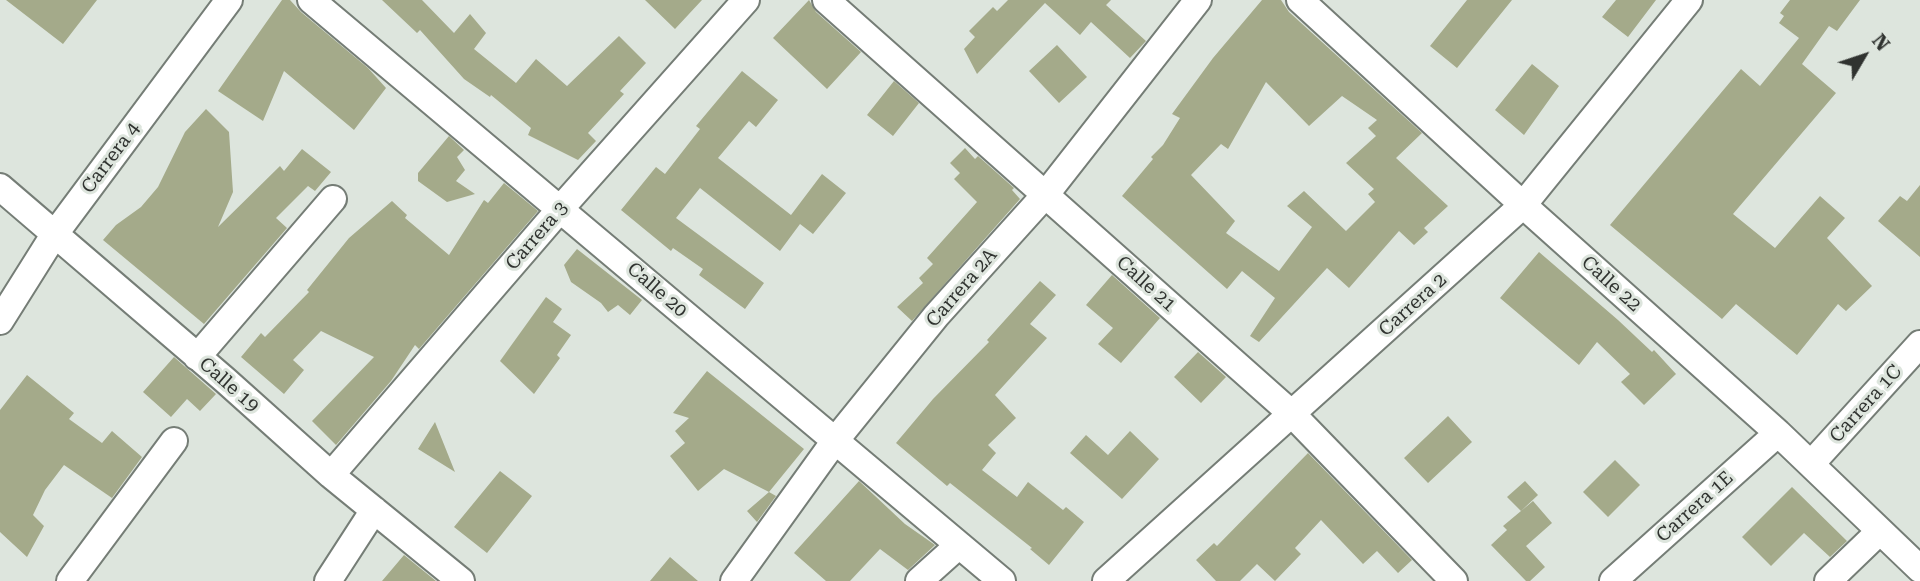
<!DOCTYPE html>
<style>
body{margin:0}
#map{position:relative;width:1920px;height:581px;overflow:hidden;background:#dde5dd;font-family:"Roboto Serif",serif}
canvas{display:block}
.north{position:absolute;left:1829px;top:21px;width:70px;height:70px;-webkit-text-stroke:5px #dde5dd;paint-order:stroke;rotate:51deg;font-size:19px;font-weight:700;line-height:28px;text-align:center;color:#303330}
.north::after{content:'';display:block;margin:auto;width:24px;height:32px;background:#303330;clip-path:polygon(50% 0,100% 100%,50% 72%,0 100%)}
</style>
<div id="map">
<canvas width="1920" height="581"></canvas>
<div class="north">N</div>
</div>
<script>
const c = document.querySelector('canvas').getContext('2d');
c.lineJoin = 'round';
function fillPath(path, color) {
  c.fillStyle = color;
  c.fill(path, 'evenodd');
}
function toPath(rows) {
  const path = new Path2D();
  for (const r of rows) {
    path.moveTo(r[0], r[1]);
    for (let i = 2; i < r.length; i += 2) path.lineTo(r[i], r[i + 1]);
  }
  return path;
}
function trace(path, color, width, dash) {
  c.strokeStyle = color;
  c.lineWidth = width;
  c.lineCap = dash ? 'butt' : 'round';
  c.setLineDash(dash || []);
  c.stroke(path);
}
function drawText(font, color, halo, rows, align = 'center') {
  c.font = font + ' "Roboto Serif",serif';
  c.lineWidth = 6;
  c.setLineDash([]);
  c.textBaseline = 'middle';
  c.strokeStyle = halo;
  c.fillStyle = color;
  for (const [text, x, y, turn = 0] of rows) {
    c.save();
    c.translate(x, y);
    c.rotate((+turn || 0) * Math.PI / 180);
    c.textAlign = isNaN(turn) ? turn : align;
    if (halo) c.strokeText(text, 0, 0);
    c.fillText(text, 0, 0);
    c.restore();
  }
}
fillPath(toPath([
 [6,0,97,0,63,44],
 [282,0,290,0,301,12,368,68,386,88,354,130,284,71,263,121,218,91],
 [382,0,422,0,454,33,470,14,486,33,474,49,516,83,536,59,567,86,619,36,646,63,620,91,624,94,588,133,596,141,578,160,528,135,531,128,491,95,490,97,464,79,420,30,417,33],
 [645,0,702,0,675,29],
 [809,0,816,12,861,52,827,89,773,38],
 [1008,0,1111,0,1106,5,1146,41,1130,58,1091,22,1080,35,1045,3,977,74,964,49,975,37,969,31,993,7,997,11],
 [1262,0,1281,0,1289,12,1422,133,1396,158,1448,206,1424,228,1428,232,1414,245,1399,231,1349,288,1327,268,1259,342,1250,336,1275,298,1242,271,1227,289,1122,196,1153,159,1151,157,1163,145,1180,118,1172,114,1213,58],
 [1266,82,1309,126,1342,96,1377,120,1368,128,1376,136,1346,163,1374,189,1368,194,1375,202,1346,231,1304,191,1287,206,1312,227,1279,271,1226,233,1235,221,1191,175,1221,144,1228,149],
 [1467,0,1512,0,1457,68,1430,46],
 [1616,0,1656,0,1628,37,1602,17],
 [1790,0,1860,0,1837,31,1829,26,1802,64,1836,93,1733,214,1775,248,1820,196,1845,218,1827,238,1872,286,1846,311,1838,304,1797,355,1736,304,1722,319,1610,225,1741,69,1760,86,1799,38,1779,23,1784,16,1780,13],
 [1057,45,1087,77,1059,103,1029,71],
 [1532,64,1559,86,1524,135,1495,110],
 [742,71,778,100,756,127,749,121,718,158,791,215,822,174,846,193,813,234,800,224,780,251,700,188,676,218,764,283,745,309,699,275,703,269,673,248,671,251,621,210,656,167,665,174,700,129,696,126],
 [894,81,919,103,893,136,867,115],
 [206,109,229,132,233,192,218,227,280,166,284,171,302,149,331,172,315,191,308,186,276,218,287,228,204,324,103,240,116,225,141,207,158,187,185,132],
 [449,136,464,150,457,157,465,170,456,181,475,194,447,202,418,181,418,173],
 [965,148,975,159,978,156,1014,188,1012,190,1020,199,912,321,897,307,923,283,919,278,933,264,927,258,977,202,954,179,960,173,950,163],
 [504,183,538,211,419,349,415,345,391,381,336,445,312,421,374,357,321,331,293,360,304,370,284,394,241,357,261,333,265,337,309,292,307,290,349,238,392,201,407,215,405,218,449,255,484,200,488,203],
 [1920,185,1920,257,1878,221,1900,196,1907,201],
 [577,249,642,300,630,315,618,305,608,312,601,303,571,282,564,265],
 [1539,252,1618,320,1652,352,1654,350,1676,374,1644,405,1621,382,1630,374,1597,342,1579,365,1500,298],
 [1112,275,1160,318,1121,363,1098,344,1113,328,1086,305],
 [1040,281,1056,295,1030,324,1047,338,995,395,1016,418,988,445,996,453,982,470,1017,497,1028,482,1063,510,1066,507,1084,522,1049,565,1030,549,1032,548,950,483,947,486,896,443,933,399,989,342,987,340],
 [546,297,562,309,553,322,571,335,557,355,560,358,534,394,500,361],
 [1198,352,1226,377,1201,403,1174,377],
 [174,357,216,394,200,411,187,399,171,417,143,392],
 [707,371,804,449,769,492,724,469,698,491,670,456,685,443,675,431,689,418,673,413],
 [27,375,74,413,69,419,102,443,112,431,142,457,112,498,64,465,45,490,33,515,44,526,27,557,0,532,0,410],
 [1448,416,1472,442,1428,483,1404,458],
 [435,422,455,472,418,449],
 [1130,431,1159,459,1122,499,1070,453,1086,435,1108,455],
 [1308,453,1412,560,1398,573,1377,551,1363,564,1321,520,1295,548,1301,554,1275,581,1257,564,1240,581,1216,581,1196,560,1214,543,1217,546],
 [1615,460,1640,485,1608,517,1583,492],
 [500,471,532,496,487,553,454,527],
 [859,481,905,524,935,545,908,570,880,549,850,581,826,581,794,553],
 [1525,481,1538,495,1521,511,1507,497],
 [1792,487,1847,541,1830,557,1804,533,1771,566,1742,537],
 [769,492,776,496,757,522,747,511],
 [1533,501,1552,523,1526,546,1545,567,1530,581,1526,581,1491,545,1507,530,1503,526],
 [404,555,436,581,382,581],
 [670,557,698,581,650,581]
]), '#a4aa8a');
const minor = toPath([
 [311,0,1002,581],
 [826,0,1292,414,1454,581],
 [1300,0,1523,205,1778,433,1920,569],
 [0,187,225,380,331,475,461,581],
 [0,321,54,235,229,0],
 [197,357,333,199],
 [1811,464,1920,344],
 [331,475,561,208,746,0],
 [70,581,174,441],
 [328,581,374,510],
 [734,581,834,442,936,316,1046,194,1198,0],
 [919,581,959,545],
 [1106,581,1523,205,1689,0],
 [1613,581,1778,433],
 [1828,581,1880,531]
]);
trace(minor, '#757d76', 30);
trace(minor, '#fff', 26);
drawText('19px', '#303330', '#dde5dd', [
 ["Carrera 4",111,158,-53],
 ["Carrera 3",537,236,-49],
 ["Calle 21",1146,284,42],
 ["Calle 22",1611,284,42],
 ["Carrera 2A",962,288,-49],
 ["Calle 20",657,290,41],
 ["Carrera 2",1413,305,-42],
 ["Calle 19",229,385,41],
 ["Carrera 1C",1866,404,-48],
 ["Carrera 1E",1695,507,-42]
]);
</script>
